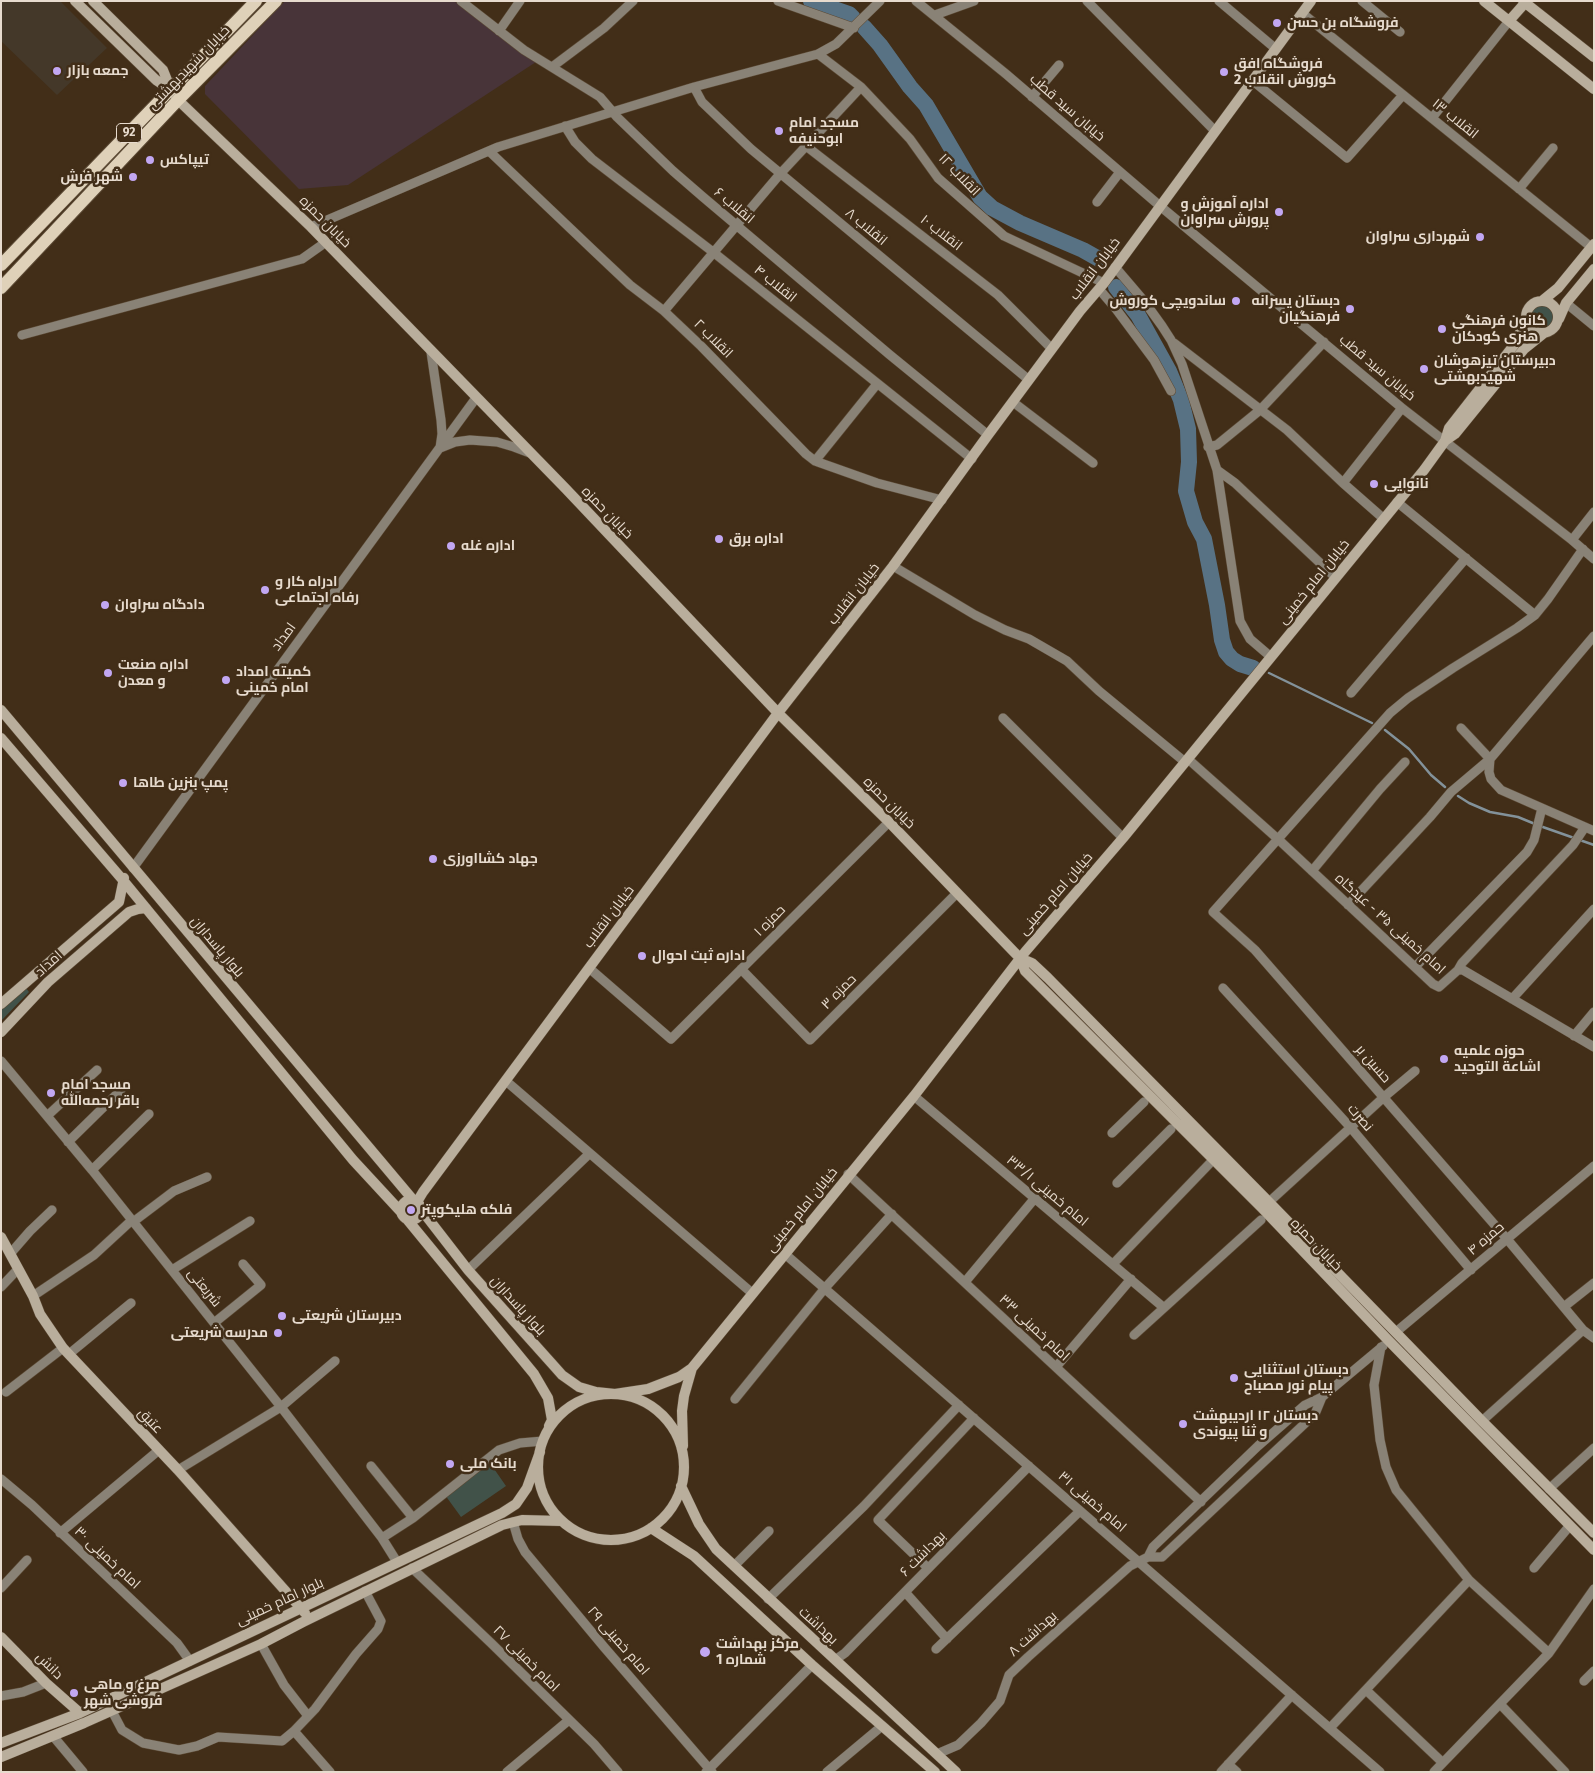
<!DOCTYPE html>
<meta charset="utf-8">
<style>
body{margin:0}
#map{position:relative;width:1595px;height:1773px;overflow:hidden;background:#422e18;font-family:"Fira Sans",sans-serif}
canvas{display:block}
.frame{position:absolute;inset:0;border:2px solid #e7dbce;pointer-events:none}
</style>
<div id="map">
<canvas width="1595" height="1773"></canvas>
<div class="frame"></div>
</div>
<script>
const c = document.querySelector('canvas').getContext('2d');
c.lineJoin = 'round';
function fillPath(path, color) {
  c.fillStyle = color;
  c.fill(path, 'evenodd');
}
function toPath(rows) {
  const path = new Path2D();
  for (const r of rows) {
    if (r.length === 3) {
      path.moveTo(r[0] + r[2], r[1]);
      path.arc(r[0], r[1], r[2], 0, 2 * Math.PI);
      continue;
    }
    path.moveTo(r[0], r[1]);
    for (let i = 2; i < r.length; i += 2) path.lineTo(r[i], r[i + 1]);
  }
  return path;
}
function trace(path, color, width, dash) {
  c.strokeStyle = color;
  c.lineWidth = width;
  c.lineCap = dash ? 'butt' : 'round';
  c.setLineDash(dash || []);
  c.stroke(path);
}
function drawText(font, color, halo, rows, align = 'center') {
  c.font = font + ' "Fira Sans",Cairo,sans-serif';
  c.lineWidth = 5;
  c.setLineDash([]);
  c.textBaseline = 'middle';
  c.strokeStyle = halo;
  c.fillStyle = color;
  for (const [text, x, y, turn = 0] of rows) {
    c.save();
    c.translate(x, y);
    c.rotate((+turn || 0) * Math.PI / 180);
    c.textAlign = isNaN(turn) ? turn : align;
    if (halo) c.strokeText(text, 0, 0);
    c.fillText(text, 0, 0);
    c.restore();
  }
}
fillPath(toPath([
 [1,1,60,1,107,48,57,95,1,41]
]), '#443829');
fillPath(toPath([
 [285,1,454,1,536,62,348,185,299,189,205,94,205,86]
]), '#483439');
fillPath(toPath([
 [1542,317,11],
 [26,988,29,992,1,1021,1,1008],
 [490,1463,506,1486,461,1517,445,1495]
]), '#415249');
trace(toPath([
 [1269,673,1372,723],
 [1385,730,1409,749,1431,775,1445,787],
 [1458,796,1469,803,1490,812,1518,817,1535,824],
 [1540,826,1594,845]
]), '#83929a', 2.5);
trace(toPath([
 [811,1,849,14,853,18],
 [864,27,880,45,910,87,926,105,980,197,992,208,1020,223,1083,250,1099,259],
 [1116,287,1138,315,1169,371,1181,400,1188,429,1189,462,1186,491,1195,522,1204,539,1217,605,1222,640,1226,652,1232,659,1240,664,1253,668]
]), '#587284', 16);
const street = toPath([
 [461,1,524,50,600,97,617,117,673,171,703,197,890,355,988,435],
 [778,1,854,28],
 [916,1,1006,74,1160,206,1402,408,1572,540,1594,559],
 [1087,1,1215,131],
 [1219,1,1276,49],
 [1362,1,1400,32],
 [1302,13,1591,247],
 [935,15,974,1],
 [499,31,520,1],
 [818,54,861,87,910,139,938,178,1004,236,1104,283],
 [552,67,604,28,633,1],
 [1253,81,1347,158,1403,95],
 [694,87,702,102,751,149,1029,380],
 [1032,97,1059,65],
 [1432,118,1509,21],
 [565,126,575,142,592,159,713,252,972,459],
 [806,146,998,295,1052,349],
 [489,151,594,251,630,285,664,311,701,346,806,454,815,461,877,483,942,500],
 [1519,189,1553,148],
 [1097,202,1120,172],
 [311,227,498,147,694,87,818,54,836,44,880,1],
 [1115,267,1144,301,1162,326,1171,340,1182,364,1217,470,1240,621,1250,639,1271,657],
 [1099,289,1116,309,1154,360,1171,391],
 [1566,303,1594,326],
 [664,311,780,174,861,87],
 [22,335,302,259,326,242],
 [1174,343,1287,430,1343,483,1384,519],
 [431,352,441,420,442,434,440,448,455,442,470,440,497,442,514,447,530,453],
 [1013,402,1093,463],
 [1208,447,1217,445,1260,410,1324,342],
 [815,461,877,384],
 [1217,470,1235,483,1335,577],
 [1343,483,1402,408],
 [1397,502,1535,615],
 [1572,540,1594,512],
 [1583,549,1548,599,1535,615,1517,628,1453,668,1408,698,1390,713,1213,912,1255,950,1507,1239,1583,1330,1594,1338],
 [893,566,975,615,1005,630,1029,639,1067,661,1099,691,1185,762],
 [1351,693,1466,558],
 [1003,718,1123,838],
 [1461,728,1490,759,1489,772,1491,779,1501,790,1594,831],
 [1188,759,1279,840,1433,984,1439,987,1458,970,1463,970,1594,1047],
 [133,868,476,398],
 [1312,871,1380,789,1405,762],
 [1348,905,1430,817,1451,792,1490,759,1594,636],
 [1415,967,1527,852,1534,840,1542,808],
 [589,968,671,1039,889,822],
 [741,969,810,1040,957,893],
 [1458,970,1462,963,1573,845,1585,827],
 [1223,988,1351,1128,1471,1270],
 [1512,999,1594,909],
 [1574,1036,1594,1012],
 [1,1061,92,1170,281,1407,382,1538,397,1562],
 [506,1081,752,1293],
 [914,1096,1163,1307],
 [47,1116,97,1070],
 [1112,1133,1144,1102],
 [68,1142,121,1090],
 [92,1170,149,1114],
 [848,1174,1201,1502],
 [1117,1183,1171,1129],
 [1269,1202,1384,1097,1415,1071],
 [133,1222,174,1191,207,1177],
 [10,1254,30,1231,52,1210],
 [785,1254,1380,1772],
 [1113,1264,1213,1160],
 [172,1270,250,1221],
 [468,1270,589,1154],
 [965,1282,1035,1198],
 [1,1287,18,1269],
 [33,1296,94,1255,132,1220],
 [1565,1306,1594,1283],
 [214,1323,261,1285,243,1264],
 [1396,1332,1594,1166],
 [1134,1335,1261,1220],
 [1381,1347,1374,1385,1380,1440,1386,1467,1396,1490,1469,1580,1549,1653],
 [69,1354,131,1303],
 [1056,1367,1131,1279],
 [6,1392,63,1348],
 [735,1399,825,1288,892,1214],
 [1482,1421,1583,1330],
 [371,1466,413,1518],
 [178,1470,281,1407,335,1361],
 [1,1479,32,1505,177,1643,190,1661],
 [1549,1489,1594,1448],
 [513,1522,518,1539,525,1552,604,1647,712,1772],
 [60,1533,159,1450],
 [382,1538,413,1518,499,1450,520,1443,543,1441],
 [1148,1557,1153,1547,1258,1446,1305,1405,1322,1397,1383,1346],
 [734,1566,769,1531],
 [412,1568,491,1643,594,1744,618,1772],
 [928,1568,878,1520,974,1418],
 [1534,1568,1567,1529],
 [1,1588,27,1560],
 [905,1592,947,1639],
 [768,1599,864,1506,959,1405],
 [261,1644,284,1685,308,1716],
 [936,1649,1080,1511],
 [835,1660,845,1653,1029,1466],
 [1584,1681,1594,1671],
 [1366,1690,1442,1762],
 [1,1696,23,1692,46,1683],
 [1500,1704,1565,1772],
 [112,1711,122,1730,143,1743,179,1750,197,1746,218,1737,282,1741,294,1731],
 [1330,1728,1469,1580],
 [53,1736,83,1772],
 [937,1754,958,1745,981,1723,1000,1701,1009,1675,1028,1657,1130,1566,1148,1557,1162,1557,1315,1414,1322,1397],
 [1228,1764,1237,1772],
 [330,1772,294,1731,315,1709,356,1654,378,1629,381,1621,365,1591],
 [507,1772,569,1720],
 [706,1772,812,1665],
 [827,1772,882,1726],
 [1221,1772,1292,1695],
 [1434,1772,1549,1653,1594,1589]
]);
const secondary = toPath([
 [75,1,156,80,171,90],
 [93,1,163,70,171,90,178,100,311,227,566,489,778,713,889,822,1014,952,1020,958,1025,971,1263,1209,1388,1340,1594,1550],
 [1484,1,1594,89],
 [1523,1,1594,57],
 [1509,21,1525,3],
 [1542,301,1558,288,1594,244],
 [1542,317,16],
 [1559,319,1566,303,1594,269],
 [1445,441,1455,434,1524,349,1544,333],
 [1,710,414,1201],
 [1,738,122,879,353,1160,402,1213],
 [1020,958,1032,963,1048,978,1269,1202,1482,1421,1594,1533],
 [1,1004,119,902,124,878],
 [1,1032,48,982,129,912,138,909,146,908],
 [411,1210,10],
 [417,1202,423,1192,778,713,893,566,988,435,1080,311,1104,283,1311,1],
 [420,1208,468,1270,554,1366,562,1375,579,1387,596,1392,615,1394,648,1389,679,1377,692,1368,914,1096,1025,952,1123,838,1424,470,1445,441,1449,428,1514,345,1526,319],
 [406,1218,534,1374,548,1398,552,1420,549,1426],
 [1,1237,33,1296,40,1314,63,1348,178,1470,305,1613],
 [611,1467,73],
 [683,1446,682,1411,684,1396,692,1368],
 [681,1486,699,1524,716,1549,956,1772],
 [651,1528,694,1556,812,1665,935,1772],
 [1,1637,46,1683,80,1713],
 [1,1743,80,1713,502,1513,516,1504,527,1488,540,1452],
 [1,1757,84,1723,261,1644,303,1622,502,1525,522,1520,562,1521]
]);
const primary = toPath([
 [1,265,256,1],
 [1,288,178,100,276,1]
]);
trace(street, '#5c4a35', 10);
trace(secondary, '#5c4a35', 11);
trace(primary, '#5c4a35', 14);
trace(street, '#898276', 9);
trace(secondary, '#b9ae9c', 10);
trace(primary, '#dfd1b9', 12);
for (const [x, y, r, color] of [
 [1277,23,5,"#c2a7f2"],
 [57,71,5,"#c2a7f2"],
 [1224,72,5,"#c2a7f2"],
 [779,131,5,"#c2a7f2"],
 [150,160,5,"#c2a7f2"],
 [133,177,5,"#c2a7f2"],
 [1279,212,5,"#c2a7f2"],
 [1480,237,5,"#c2a7f2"],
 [1236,301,5,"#c2a7f2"],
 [1350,309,5,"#c2a7f2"],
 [1442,329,5,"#c2a7f2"],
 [1424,369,5,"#c2a7f2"],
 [1374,484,5,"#c2a7f2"],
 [719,539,5,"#c2a7f2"],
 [451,546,5,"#c2a7f2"],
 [265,590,5,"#c2a7f2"],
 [105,605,5,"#c2a7f2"],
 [108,673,5,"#c2a7f2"],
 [226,680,5,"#c2a7f2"],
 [123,783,5,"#c2a7f2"],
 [433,859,5,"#c2a7f2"],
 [642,956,5,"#c2a7f2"],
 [1444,1059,5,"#c2a7f2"],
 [51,1093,5,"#c2a7f2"],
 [411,1210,5,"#c2a7f2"],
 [282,1316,5,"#c2a7f2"],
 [278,1333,5,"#c2a7f2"],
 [1234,1378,5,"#c2a7f2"],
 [1183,1424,5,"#c2a7f2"],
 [450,1464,5,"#c2a7f2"],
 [705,1652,6,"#c2a7f2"],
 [74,1693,5,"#c2a7f2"]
]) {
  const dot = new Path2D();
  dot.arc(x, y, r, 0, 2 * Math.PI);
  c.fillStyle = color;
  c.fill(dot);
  trace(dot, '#422e18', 2);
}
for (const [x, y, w] of [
 [129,133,25]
]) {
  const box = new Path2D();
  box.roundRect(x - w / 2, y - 9.5, w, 19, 4);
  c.fillStyle = '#422e18';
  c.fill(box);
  trace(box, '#e7dbce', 1);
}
drawText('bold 12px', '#e7dbce', null, [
 ["92",129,133]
]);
drawText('bold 14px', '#e7dbce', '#422e18', [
 ["فروشگاه بن حسن",1287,23],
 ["فروشگاه افق",1234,64],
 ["کوروش انقلاب 2",1234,80],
 ["جمعه بازار",67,71],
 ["مسجد امام",789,123],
 ["ابوحنیفه",789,139],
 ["تیپاکس",160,160],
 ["شهر فرش",123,177,"right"],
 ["اداره آموزش و",1269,204,"right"],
 ["پرورش سراوان",1269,220,"right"],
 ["شهرداری سراوان",1470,237,"right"],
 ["ساندویچی کوروش",1226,301,"right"],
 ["دبستان پسرانه",1340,301,"right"],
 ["فرهنگیان",1340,317,"right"],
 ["کانون فرهنگی",1452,321],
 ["هنری کودکان",1452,337],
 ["دبیرستان تیزهوشان",1434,361],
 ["شهیدبهشتی",1434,377],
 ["نانوایی",1384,484],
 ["اداره برق",729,539],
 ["اداره غله",461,546],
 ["ادراه کار و",275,582],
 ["رفاه اجتماعی",275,598],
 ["دادگاه سراوان",115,605],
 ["اداره صنعت",118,665],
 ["و معدن",118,681],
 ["کمیته امداد",236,672],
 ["امام خمینی",236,688],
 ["پمپ بنزین طاها",133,783],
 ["جهاد کشااورزی",443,859],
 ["اداره ثبت احوال",652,956],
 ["حوزه علمیه",1454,1051],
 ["اشاعة التوحید",1454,1067],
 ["مسجد امام",61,1085],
 ["باقر رحمه‌الله",61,1101],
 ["فلکه هلیکوپتر",421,1210],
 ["دبیرستان شریعتی",292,1316],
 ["مدرسه شریعتی",268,1333,"right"],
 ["دبستان استثنایی",1244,1370],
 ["پیام نور مصباح",1244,1386],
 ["دبستان ۱۲ اردیبهشت",1193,1416],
 ["و ثنا پیوندی",1193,1432],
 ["بانک ملی",460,1464],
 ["مرکز بهداشت",716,1644],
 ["شماره 1",716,1660],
 ["مرغ و ماهی",84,1685],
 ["فروشی شهر",84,1701]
], 'left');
drawText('14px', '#e7dbce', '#422e18', [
 ["خیابان شهیدبهشتی",189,68,-46],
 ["خیابان سید قطب",1067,108,41],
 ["انقلاب ۱۳",1455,119,39],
 ["انقلاب ۱۲",959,175,46],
 ["انقلاب ۶",734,206,40],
 ["خیابان حمزه",325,222,45],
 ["انقلاب ۸",866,227,40],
 ["انقلاب ۱۰",941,233,38],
 ["خیابان انقلاب",1095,269,-53],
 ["انقلاب ۴",775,284,39],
 ["انقلاب ۲",713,339,45],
 ["خیابان سید قطب",1377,368,40],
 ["خیابان حمزه",607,513,46],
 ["خیابان امام خمینی",1314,582,-51],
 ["خیابان انقلاب",854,594,-52],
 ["امداد",284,637,-54],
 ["خیابان حمزه",889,803,45],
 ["خیابان امام خمینی",1056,894,-49],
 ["خیابان انقلاب",609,917,-53],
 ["حمزه ۱",770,921,-45],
 ["امام خمینی ۳۵ - عیدگاه",1390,924,42],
 ["بلوار پاسداران",217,947,50],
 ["امداد",49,964,-42],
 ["حمزه ۳",839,992,-45],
 ["حسین بر",1373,1064,49],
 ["نصرت",1360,1118,49],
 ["امام خمینی ۳۳/۱",1047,1191,40],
 ["خیابان امام خمینی",802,1210,-51],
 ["حمزه ۴",1486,1239,-40],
 ["خیابان حمزه",1316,1245,46],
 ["شریعتی",204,1288,51],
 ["بلوار پاسداران",518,1306,48],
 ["امام خمینی ۳۳",1034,1328,43],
 ["عتیق",150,1421,47],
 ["امام خمینی ۳۱",1092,1502,41],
 ["بهداشت ۶",923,1554,-45],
 ["امام خمینی ۳۰",107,1558,43],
 ["بلوار امام خمینی",280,1602,-25],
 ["بهداشت",818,1626,43],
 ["بهداشت ۸",1033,1634,-42],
 ["امام خمینی ۲۹",618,1641,49],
 ["امام خمینی ۲۷",526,1659,45],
 ["دانش",49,1666,44]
]);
</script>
